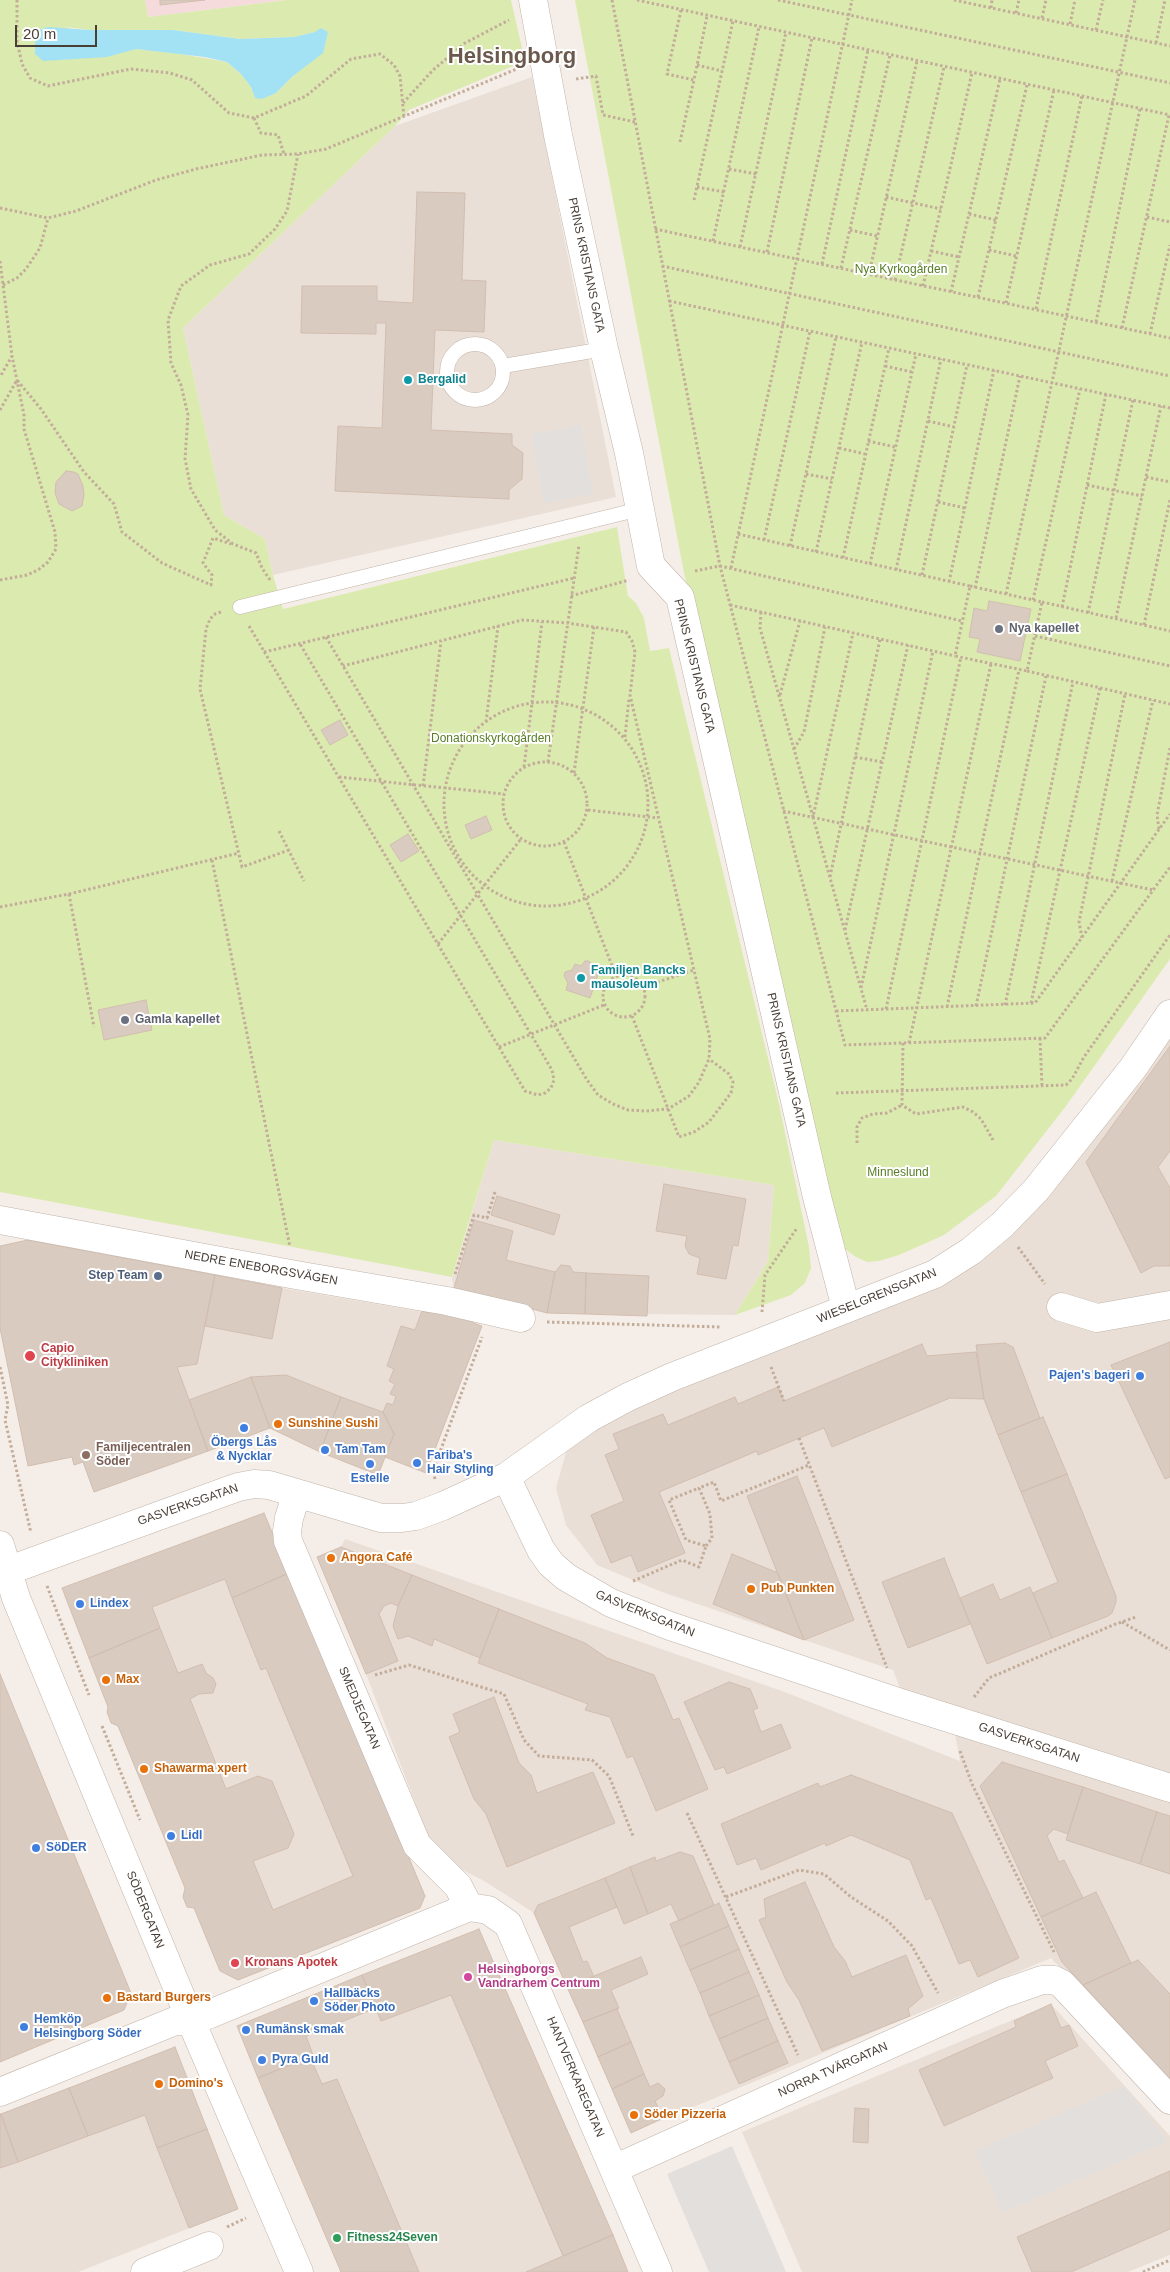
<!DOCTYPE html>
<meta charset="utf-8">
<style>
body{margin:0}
#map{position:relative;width:1170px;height:2272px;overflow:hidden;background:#f5eee8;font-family:Helvetica,sans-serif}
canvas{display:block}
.scale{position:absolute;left:15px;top:25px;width:82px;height:22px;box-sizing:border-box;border:2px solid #483e36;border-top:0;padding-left:6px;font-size:15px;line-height:18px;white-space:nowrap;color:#483e36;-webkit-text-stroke:4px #fff;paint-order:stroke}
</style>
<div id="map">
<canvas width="1170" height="2272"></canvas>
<div class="scale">20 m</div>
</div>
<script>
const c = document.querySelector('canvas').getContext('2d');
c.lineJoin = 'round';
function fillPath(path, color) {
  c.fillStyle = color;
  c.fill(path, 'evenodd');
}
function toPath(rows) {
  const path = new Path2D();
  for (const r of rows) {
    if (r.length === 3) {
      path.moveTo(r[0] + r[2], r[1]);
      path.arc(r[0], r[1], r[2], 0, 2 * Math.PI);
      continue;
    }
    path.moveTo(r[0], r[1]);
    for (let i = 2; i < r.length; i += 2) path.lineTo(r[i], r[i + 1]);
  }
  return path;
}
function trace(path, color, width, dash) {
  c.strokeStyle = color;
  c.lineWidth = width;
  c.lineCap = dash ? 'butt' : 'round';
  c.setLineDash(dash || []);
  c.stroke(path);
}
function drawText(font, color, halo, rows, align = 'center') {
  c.font = font + ' Helvetica,sans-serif';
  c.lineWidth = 4;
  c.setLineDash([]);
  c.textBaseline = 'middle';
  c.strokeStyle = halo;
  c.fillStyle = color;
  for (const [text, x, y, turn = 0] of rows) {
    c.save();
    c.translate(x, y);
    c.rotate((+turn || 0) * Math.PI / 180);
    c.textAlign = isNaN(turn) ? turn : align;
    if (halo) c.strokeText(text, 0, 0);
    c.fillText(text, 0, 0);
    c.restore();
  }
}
fillPath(toPath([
 [532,77,616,497,273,575,265,539,224,515,183,328,395,126],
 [1170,1026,1170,2089,1051,1958,631,2133,534,1913,486,1882,451,1864,429,1839,366,1674,317,1557,341,1547,345,1539,782,1691,960,1761,951,1712,904,1698,893,1670,662,1592,597,1565,566,1525,556,1488,567,1449,608,1419,937,1279],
 [494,1140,774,1185,768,1261,735,1315,547,1313,454,1288,452,1279],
 [28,1240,282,1288,429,1313,482,1326,426,1473,386,1457,378,1475,270,1428,94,1492,83,1462,74,1465,72,1457,28,1466,0,1328,0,1246],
 [264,1513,425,1896,420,1908,238,1980,220,1971,62,1588],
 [479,1929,622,2272,341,2272,237,2026],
 [1051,2004,1170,2136,1170,2255,1128,2272,802,2272,742,2132],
 [175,2047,238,2209,78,2272,0,2272,0,2114]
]), '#e9dfd6');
fillPath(toPath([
 [145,0,287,0,148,17]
]), '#f6dbdc');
fillPath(toPath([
 [0,0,145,0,148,17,287,0,511,0,525,61,409,110,395,126,183,328,224,515,265,539,273,575,283,609,617,527,628,596,636,603,644,618,650,651,669,648,779,1104,809,1247,811,1268,805,1283,791,1295,735,1315,768,1261,774,1185,494,1140,452,1277,0,1192],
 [65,27,90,30,173,30,240,39,294,37,315,32,293,76,276,93,255,98,251,87,241,74,227,62,175,53,136,49,129,50],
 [575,0,1170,0,1170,959,1066,1106,996,1196,944,1235,899,1255,879,1261,867,1262,856,1257,842,1247,739,815,684,573]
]), '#dbebaf');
fillPath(toPath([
 [581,425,593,494,544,503,531,434],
 [1123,2086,1168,2141,1002,2213,975,2151],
 [732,2146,786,2272,709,2272,667,2174]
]), '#e3dfdd');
fillPath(toPath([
 [48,27,90,30,173,30,240,39,294,37,315,32,321,28,328,32,323,53,293,76,276,93,262,99,255,98,251,87,241,74,227,62,205,57,136,49,107,57,43,61,35,54,35,35,38,30]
]), '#a2e2f4');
const building = toPath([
 [160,0,205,0,160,5,160,0],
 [417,192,465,193,462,280,486,281,484,332,435,330,431,430,512,434,512,445,523,453,522,479,509,490,509,499,335,491,338,426,382,428,386,323,376,323,376,334,301,333,302,286,377,286,377,301,413,303,417,192],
 [66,471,74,472,78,474,83,486,84,495,82,506,72,511,59,504,55,493,56,482,66,471],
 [989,601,1031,609,1020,661,977,652,980,639,969,637,974,608,987,611,989,601],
 [340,720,348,735,330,745,321,730,340,720],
 [486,816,492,830,471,839,465,825,486,816],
 [408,834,419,851,401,862,390,845,408,834],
 [585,961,589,961,592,964,592,970,599,972,590,998,566,990,568,983,564,976,565,972,572,970,575,964,581,966,585,961],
 [146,1000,152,1030,104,1040,98,1010,146,1000],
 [1170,1046,1170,1151,1158,1167,1170,1188,1170,1266,1154,1266,1141,1273,1086,1162,1170,1046],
 [664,1184,746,1199,738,1246,733,1245,726,1279,697,1274,700,1258,689,1254,685,1246,687,1236,656,1231,664,1184],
 [497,1196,560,1215,554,1235,491,1215,497,1196],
 [474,1220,513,1231,506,1260,555,1272,547,1313,454,1288,474,1220],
 [28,1240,215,1275,197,1364,177,1367,208,1451,94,1492,83,1462,74,1465,72,1457,28,1466,0,1328,0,1246,28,1240],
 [561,1265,570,1266,573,1272,586,1273,585,1314,547,1313,555,1272,561,1265],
 [586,1273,649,1276,647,1316,585,1314,586,1273],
 [215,1275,282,1288,272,1339,205,1326,215,1275],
 [432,1303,475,1315,473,1323,482,1326,426,1473,385,1457,394,1434,383,1412,387,1403,393,1405,396,1396,390,1394,395,1384,389,1381,394,1369,387,1366,401,1326,415,1330,422,1311,429,1313,432,1303],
 [1170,1342,1170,1477,1165,1479,1111,1365,1170,1342],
 [1005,1343,1013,1347,1040,1418,998,1435,984,1399,976,1345,1005,1343],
 [922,1344,927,1356,976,1352,984,1399,950,1398,832,1447,824,1428,758,1455,757,1451,659,1492,685,1553,638,1572,631,1555,611,1563,591,1515,624,1501,605,1455,619,1449,613,1434,663,1414,668,1425,735,1397,738,1404,778,1387,784,1401,922,1344],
 [286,1375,341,1397,320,1452,270,1428,251,1377,286,1375],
 [251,1377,270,1428,208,1451,189,1400,251,1377],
 [341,1397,383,1412,394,1434,378,1475,320,1452,341,1397],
 [1043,1417,1067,1474,1021,1492,998,1435,1043,1417],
 [1067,1474,1116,1596,1116,1602,1112,1613,1108,1616,1052,1638,1033,1593,1058,1582,1021,1492,1067,1474],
 [797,1476,854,1620,804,1640,747,1496,797,1476],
 [264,1513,289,1573,232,1598,225,1579,152,1607,160,1628,89,1658,62,1588,264,1513],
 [341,1547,412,1575,398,1606,391,1603,384,1606,379,1614,398,1661,366,1674,317,1557,341,1547],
 [732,1554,778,1573,804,1640,713,1604,732,1554],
 [944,1558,970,1624,908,1648,882,1582,944,1558],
 [289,1573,425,1896,420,1908,238,1980,220,1971,194,1908,187,1907,183,1897,185,1888,118,1726,111,1723,107,1712,108,1707,89,1658,160,1628,178,1673,202,1664,206,1673,213,1678,216,1684,213,1693,199,1694,190,1699,226,1789,258,1776,272,1781,294,1834,288,1848,253,1861,273,1910,353,1876,266,1668,261,1670,232,1598,289,1573],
 [412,1575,499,1609,480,1658,434,1639,432,1646,408,1636,398,1639,393,1626,398,1606,412,1575],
 [993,1584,1000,1600,1030,1587,1052,1638,987,1664,960,1598,993,1584],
 [499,1609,585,1643,607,1658,654,1675,673,1720,679,1718,708,1789,656,1811,633,1756,627,1758,610,1717,585,1710,588,1704,478,1663,499,1609],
 [0,1674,131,1993,124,2010,0,2062,0,1674],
 [729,1682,750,1689,758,1708,753,1710,761,1732,781,1724,791,1748,727,1774,724,1767,715,1770,684,1702,729,1682],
 [494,1697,519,1763,531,1775,537,1793,593,1772,615,1823,507,1867,486,1814,474,1799,449,1737,460,1732,453,1714,494,1697],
 [1002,1762,1083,1787,1068,1834,1054,1829,1047,1836,1059,1862,1064,1860,1083,1898,1041,1917,980,1786,1002,1762],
 [851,1775,952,1813,1019,1958,978,1977,970,1960,959,1964,931,1898,926,1900,910,1860,851,1835,826,1846,825,1843,761,1870,756,1858,737,1865,721,1824,818,1783,820,1787,851,1775],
 [1083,1787,1157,1812,1140,1864,1066,1840,1083,1787],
 [1157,1812,1170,1816,1170,1874,1140,1864,1157,1812],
 [680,1852,693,1856,714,1905,679,1921,671,1904,648,1914,630,1867,655,1857,656,1861,680,1852],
 [630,1867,648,1914,624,1924,605,1878,630,1867],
 [605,1878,617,1907,569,1927,583,1962,587,1961,594,1977,567,1987,534,1913,538,1905,605,1878],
 [805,1882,834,1947,845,1961,852,1977,906,1955,923,1996,908,2009,910,2016,822,2051,799,2000,787,1982,759,1920,766,1917,764,1899,805,1882],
 [1096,1892,1131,1963,1083,1985,1062,1962,1041,1917,1096,1892],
 [719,1903,729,1926,680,1947,670,1924,719,1903],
 [729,1926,739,1949,690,1970,680,1947,729,1926],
 [479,1929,613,2235,563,2256,451,1995,381,2021,362,1975,479,1929],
 [739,1949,749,1972,700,1993,690,1970,739,1949],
 [641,1957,648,1974,611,1990,619,2008,583,2022,567,1987,641,1957],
 [1138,1960,1170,1994,1170,2079,1083,1985,1138,1960],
 [749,1972,759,1995,709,2016,700,1993,749,1972],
 [362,1975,376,2008,306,2036,313,2055,258,2078,237,2026,362,1975],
 [759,1995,768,2018,719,2039,709,2016,759,1995],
 [1051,2004,1061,2028,1069,2025,1078,2046,1045,2061,1053,2078,944,2126,919,2070,1016,2027,1014,2021,1051,2004],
 [617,2009,631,2042,598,2057,583,2022,617,2009],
 [768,2018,778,2041,729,2062,719,2039,768,2018],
 [778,2041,788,2063,739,2084,729,2062,778,2041],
 [631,2042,644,2074,612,2089,598,2057,631,2042],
 [175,2047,207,2129,157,2148,145,2115,88,2136,69,2088,175,2047],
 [310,2057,322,2084,337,2079,419,2272,341,2272,258,2078,310,2057],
 [644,2074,650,2087,658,2083,665,2089,663,2096,655,2101,663,2118,631,2133,612,2089,644,2074],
 [69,2088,88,2136,18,2162,1,2114,69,2088],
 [855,2108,869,2109,868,2143,853,2142,855,2108],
 [1,2114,18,2162,0,2168,0,2114,1,2114],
 [207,2129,238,2209,189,2228,157,2148,207,2129],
 [1170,2171,1170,2229,1071,2272,1032,2272,1017,2237,1170,2171],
 [613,2235,628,2272,526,2272,563,2256,613,2235]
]);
fillPath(building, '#dacbc0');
trace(building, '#d2beb0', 1);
const lane = toPath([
 [475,372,28],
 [503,366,604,349],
 [240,607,640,509]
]);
const street = toPath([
 [533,0,558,135,604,349,629,453,651,566,680,597,817,1197,846,1308],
 [0,1220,296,1275,447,1301,521,1318],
 [1061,1307,1097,1318,1170,1305],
 [506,1477,589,1418,628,1397,672,1377,935,1274,971,1251,1002,1225,1036,1190,1133,1068,1170,1014],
 [297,1493,289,1518,287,1531,288,1541,417,1845,458,1886,469,1907],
 [0,1545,16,1598,191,2021,299,2272],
 [7,1571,238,1487,254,1484,269,1485,381,1518,402,1518,416,1516,443,1506,506,1477,541,1550,551,1564,566,1577,611,1603,670,1626,901,1703,1170,1788],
 [0,2092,175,2021,191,2021,210,2014,469,1907,488,1910,508,1924,658,2272],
 [614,2169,1002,1994,1042,1980,1054,1980,1062,1984,1170,2100],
 [145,2272,209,2246]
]);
trace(lane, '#c1b4aa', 15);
trace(street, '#c1b4aa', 29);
trace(toPath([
 [17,0,17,41,22,64,30,78,48,86,131,69,170,73,192,80,229,113,254,118,306,96,351,59,380,54,394,65,400,76,404,117],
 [612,0,720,566,845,1045,1045,1038,1170,867],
 [637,0,1170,115],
 [778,0,1170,83],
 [954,0,1170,46],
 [991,8,992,0],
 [681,10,667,74,694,80,707,16],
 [1016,13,1019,0],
 [1042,18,1046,0],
 [1070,24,1075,0],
 [1096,30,1103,0],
 [1156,43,1165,0],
 [697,65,722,71],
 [576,79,596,76,603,115,635,122],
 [403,103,433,70,465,43,509,20],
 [254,118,261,133,278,135,284,154],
 [680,142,694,80],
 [729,169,756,174],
 [697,187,724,192],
 [886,197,941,209],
 [694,200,733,21],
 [0,208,48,218,76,211,156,180,196,169,262,155,298,154,326,149,519,68],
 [969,214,996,220],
 [1147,217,1170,222],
 [655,229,1170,338],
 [850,230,877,236],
 [713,241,759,27],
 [740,247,786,32],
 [989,250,1016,256],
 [931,251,959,257],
 [767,252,812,38],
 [0,261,12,356,0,377],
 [822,264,868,50],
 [662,266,1170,376],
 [841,268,890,55],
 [869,274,917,61],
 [895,280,944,67],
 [3,285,17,278,26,269,40,248,48,218],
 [923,286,972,73],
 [951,292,1000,79],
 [978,297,1027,85],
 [669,301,1170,408],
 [1006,303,1054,90],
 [1036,309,1082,96],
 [1096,322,1140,109],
 [1122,328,1169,115],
 [1150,334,1170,245],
 [885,366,912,372],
 [0,410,17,380,41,409,84,472,114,504,122,532,162,563,211,585,212,575,203,563,213,538,231,544],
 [928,421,954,427],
 [868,441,895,447],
 [839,448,865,454],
 [806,474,832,479],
 [1146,477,1170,482],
 [1087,485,1142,496],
 [938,502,965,508],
 [738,534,970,586],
 [764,540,810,331],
 [790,546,836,337],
 [816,552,862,342],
 [843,558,889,348],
 [870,564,916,354],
 [731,568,852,0],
 [896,570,941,359],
 [695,571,720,566,962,621],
 [922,575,967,365],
 [0,580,27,575,38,570,48,562,56,549,55,532,24,429,24,415,12,356],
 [270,580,262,568,256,553,233,544,215,530,191,489,185,459,188,415,181,385,171,363,168,320,181,286,210,265,249,254,275,229,287,211,298,154],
 [949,582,994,370],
 [970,586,1042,602,1027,671,955,656,970,586],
 [975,588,1020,376],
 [1006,594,1135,0],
 [571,596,629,580],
 [1033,600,1080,389],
 [1042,602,1170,631],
 [730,605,955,656],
 [1062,607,1106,394],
 [221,612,215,614,210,619,206,629,200,689,242,867,289,850],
 [761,612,760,628,813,817,853,633],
 [1088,613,1133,400],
 [1116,618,1161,406],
 [1144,625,1170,500],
 [249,626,525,1091,538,1095,545,1093,551,1088,554,1080,552,1070,300,644],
 [1035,636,1170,666],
 [326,637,587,1080,598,1095,613,1104,628,1110,646,1111,668,1109,689,1096,699,1082,709,1059,710,1039,630,695,635,652,632,641,626,632,568,623,522,620,343,666],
 [264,652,574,578],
 [1027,671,1170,704],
 [780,695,800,621],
 [546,804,102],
 [486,722,498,626],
 [625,737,629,698],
 [794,749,804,732,825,627],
 [855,757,882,762],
 [545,804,42],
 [548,762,579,545],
 [524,767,542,622],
 [574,773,594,627],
 [339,777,504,794],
 [423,786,441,641],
 [588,810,658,818],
 [783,811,1153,890],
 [813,817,867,1010],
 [1159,829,1157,815,1170,748],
 [279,831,304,881],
 [564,842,616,976],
 [212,860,290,1247],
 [830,877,880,639],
 [1112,881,1153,700],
 [69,894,94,1027],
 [0,907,69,894,239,853],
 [845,930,908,645],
 [1082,938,1079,922,1125,694],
 [438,944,521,839],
 [624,996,21],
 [643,987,694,970],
 [861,988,933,651],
 [1031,1003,1100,688],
 [1005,1005,1073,682],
 [976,1006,1046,676],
 [947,1007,1019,670],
 [886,1009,961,657],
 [836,1011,1035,1003,1170,814],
 [632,1016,679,1137,694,1132,709,1122,731,1093,733,1082,729,1074,709,1059],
 [1040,1038,1042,1086],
 [903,1043,902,1105,916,1114,963,1107,973,1112,981,1119,993,1140],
 [909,1043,991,664],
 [499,1047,604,1005],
 [836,1093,1066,1085,1072,1079,1084,1057,1170,935],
 [857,1143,857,1127,862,1118,873,1114,887,1113,902,1105],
 [1018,1247,1045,1284],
 [455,1274,474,1215,487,1218,495,1192],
 [762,1312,765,1275,797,1228],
 [547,1322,721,1327],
 [0,1367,8,1405,5,1420,31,1533],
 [771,1367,784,1401],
 [799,1438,887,1668],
 [435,1479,433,1471,482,1337],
 [706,1546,712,1538,710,1514,699,1488,714,1482,721,1501,809,1465],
 [633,1581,682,1560,699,1567,706,1546,686,1540,669,1500,699,1488],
 [47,1586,89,1695],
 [1122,1622,1170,1650],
 [375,1675,409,1665,504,1694,524,1740,539,1756,592,1760,609,1776,633,1836],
 [974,1697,989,1678,1113,1625,1136,1617],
 [102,1726,140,1820],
 [960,1751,972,1784,1054,1952],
 [687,1813,798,2055],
 [726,1897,799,1870,824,1874,851,1897,888,1921,912,1946,938,1993],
 [227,2227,246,2218],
 [1143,2272,1170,2260]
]), '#c3ad9a', 3, [2.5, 2.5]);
trace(lane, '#fff', 14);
trace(street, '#fff', 28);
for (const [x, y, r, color] of [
 [408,380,5,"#0f9aa8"],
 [999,629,5,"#6b7280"],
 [581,978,5,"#0f9aa8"],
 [125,1020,5,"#6b7280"],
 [158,1276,5,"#5c6f8a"],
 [30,1356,6,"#e0444e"],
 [1140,1376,5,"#3f7fe0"],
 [278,1424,5,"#e8710a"],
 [244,1428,5,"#3f7fe0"],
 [325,1450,5,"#3f7fe0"],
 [86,1455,5,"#8d6e63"],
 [417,1463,5,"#3f7fe0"],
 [370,1464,5,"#3f7fe0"],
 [331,1558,5,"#e8710a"],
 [751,1589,5,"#e8710a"],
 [80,1604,5,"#3f7fe0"],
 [106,1680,5,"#e8710a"],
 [144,1769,5,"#e8710a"],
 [171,1836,5,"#3f7fe0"],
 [36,1848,5,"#3f7fe0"],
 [235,1963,5,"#e0444e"],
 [468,1977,5,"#d1479c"],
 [107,1998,5,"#e8710a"],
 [314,2001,5,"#3f7fe0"],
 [24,2027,5,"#3f7fe0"],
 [246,2030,5,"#3f7fe0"],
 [262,2060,5,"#3f7fe0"],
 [159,2084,5,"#e8710a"],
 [634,2115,5,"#e8710a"],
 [337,2238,5,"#2e9e5b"]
]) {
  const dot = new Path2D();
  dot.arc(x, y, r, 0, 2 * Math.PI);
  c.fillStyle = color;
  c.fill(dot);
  trace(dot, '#fff', 2);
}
drawText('12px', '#483e36', '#fff', [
 ["PRINS KRISTIANS GATA",586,265,78],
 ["PRINS KRISTIANS GATA",694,666,76],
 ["PRINS KRISTIANS GATA",786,1060,77],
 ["NEDRE ENEBORGSVÄGEN",261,1268,10],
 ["WIESELGRENSGATAN",877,1296,-22],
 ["GASVERKSGATAN",188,1505,-19],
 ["GASVERKSGATAN",645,1614,22],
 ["SMEDJEGATAN",359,1708,67],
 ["GASVERKSGATAN",1029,1743,18],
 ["SÖDERGATAN",145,1910,68],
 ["NORRA TVÄRGATAN",833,2070,-24],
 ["HANTVERKAREGATAN",575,2077,67]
]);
drawText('12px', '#587d26', '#fff', [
 ["Nya Kyrkogården",901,270],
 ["Donationskyrkogården",491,739],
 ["Minneslund",898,1173]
]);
drawText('bold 12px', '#0d838f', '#fff', [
 ["Bergalid",418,380],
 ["Familjen Bancks",591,971],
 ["mausoleum",591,985]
], 'left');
drawText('bold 12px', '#5b616d', '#fff', [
 ["Nya kapellet",1009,629],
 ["Gamla kapellet",135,1020]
], 'left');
drawText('bold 12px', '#4e5e75', '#fff', [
 ["Step Team",148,1276]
], 'right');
drawText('bold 12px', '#be3a42', '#fff', [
 ["Capio",41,1349],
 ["Citykliniken",41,1363],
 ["Kronans Apotek",245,1963]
], 'left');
drawText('bold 12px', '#366cbe', '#fff', [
 ["Pajen's bageri",1130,1376,"right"],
 ["Öbergs Lås",244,1443,"center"],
 ["& Nycklar",244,1457,"center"],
 ["Tam Tam",335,1450],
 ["Fariba's",427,1456],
 ["Hair Styling",427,1470],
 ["Estelle",370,1479,"center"],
 ["Lindex",90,1604],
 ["Lidl",181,1836],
 ["SöDER",46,1848],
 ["Hallbäcks",324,1994],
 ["Söder Photo",324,2008],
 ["Hemköp",34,2020],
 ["Helsingborg Söder",34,2034],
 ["Rumänsk smak",256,2030],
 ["Pyra Guld",272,2060]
], 'left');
drawText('bold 12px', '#c56008', '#fff', [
 ["Sunshine Sushi",288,1424],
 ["Angora Café",341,1558],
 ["Pub Punkten",761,1589],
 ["Max",116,1680],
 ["Shawarma xpert",154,1769],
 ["Bastard Burgers",117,1998],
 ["Domino's",169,2084],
 ["Söder Pizzeria",644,2115]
], 'left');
drawText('bold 12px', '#785e54', '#fff', [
 ["Familjecentralen",96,1448],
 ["Söder",96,1462]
], 'left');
drawText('bold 12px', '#b23c85', '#fff', [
 ["Helsingborgs",478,1970],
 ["Vandrarhem Centrum",478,1984]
], 'left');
drawText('bold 12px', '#27864d', '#fff', [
 ["Fitness24Seven",347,2238]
], 'left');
drawText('bold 22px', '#6c594d', '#fff', [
 ["Helsingborg",512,57]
]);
</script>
